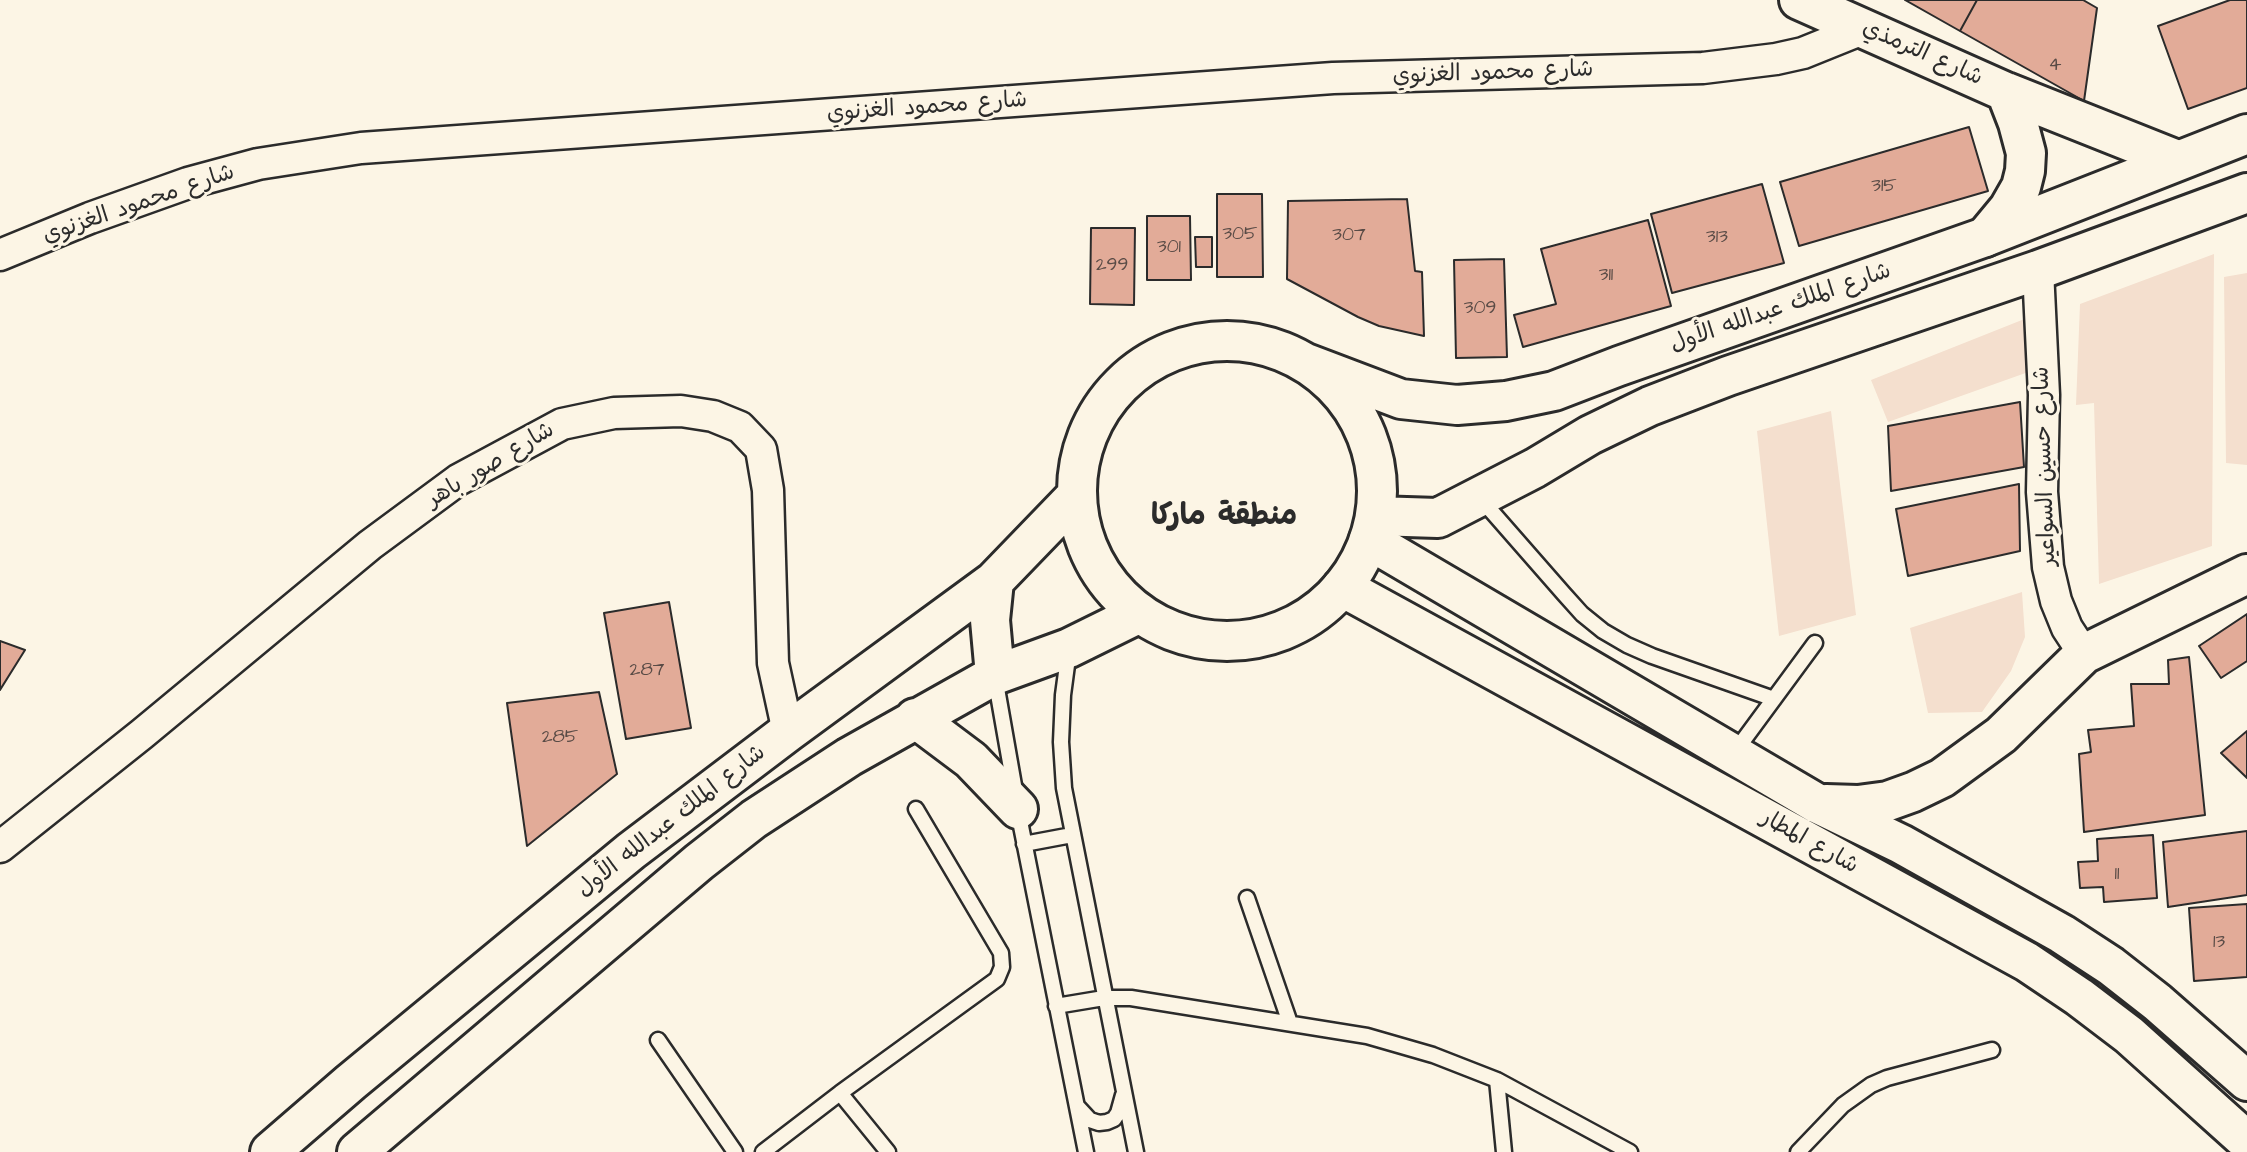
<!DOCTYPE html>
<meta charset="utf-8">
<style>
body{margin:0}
canvas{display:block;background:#fcf5e5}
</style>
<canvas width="2247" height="1152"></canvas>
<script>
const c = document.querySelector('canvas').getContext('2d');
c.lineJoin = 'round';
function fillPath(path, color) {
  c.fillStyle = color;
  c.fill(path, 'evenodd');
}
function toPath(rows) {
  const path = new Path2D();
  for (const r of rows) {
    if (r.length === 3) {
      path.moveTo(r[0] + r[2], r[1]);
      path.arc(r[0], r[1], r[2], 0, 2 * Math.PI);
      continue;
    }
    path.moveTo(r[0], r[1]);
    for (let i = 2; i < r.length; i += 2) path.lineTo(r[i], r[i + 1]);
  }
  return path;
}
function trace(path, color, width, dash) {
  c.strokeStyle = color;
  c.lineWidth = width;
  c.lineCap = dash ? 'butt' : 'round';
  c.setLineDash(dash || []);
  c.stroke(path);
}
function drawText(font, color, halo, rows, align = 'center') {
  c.font = font + ' "Architects Daughter","Playpen Sans Arabic",sans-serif';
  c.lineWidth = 6;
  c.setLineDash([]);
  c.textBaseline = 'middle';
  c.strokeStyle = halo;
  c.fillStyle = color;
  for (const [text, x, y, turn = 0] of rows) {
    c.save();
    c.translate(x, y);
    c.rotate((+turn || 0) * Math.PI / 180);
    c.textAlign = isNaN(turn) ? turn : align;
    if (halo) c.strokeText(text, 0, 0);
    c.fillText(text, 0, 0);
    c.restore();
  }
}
fillPath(toPath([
 [2214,254,2212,546,2099,584,2094,403,2076,405,2080,304],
 [2247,273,2247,465,2226,463,2224,277],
 [2032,316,2034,370,1888,422,1871,380],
 [1831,411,1856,615,1779,636,1757,431],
 [2022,592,2025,637,2011,671,1982,712,1928,713,1910,628]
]), '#f4dfce');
const building = toPath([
 [1905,0,1977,0,1960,31,1905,0],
 [1977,0,2083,0,2097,8,2084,101,1960,31,1977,0],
 [2230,0,2247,0,2247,88,2188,109,2158,26,2230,0],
 [1969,127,1988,191,1799,246,1780,182,1969,127],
 [1762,184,1784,263,1672,293,1651,214,1762,184],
 [1217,194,1262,194,1263,277,1217,277,1217,194],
 [1407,199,1415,271,1422,272,1424,336,1379,326,1358,317,1287,279,1288,201,1407,199],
 [1147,216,1190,216,1191,280,1147,280,1147,216],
 [1648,220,1671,306,1523,347,1514,315,1556,304,1541,249,1648,220],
 [1091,228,1135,228,1134,305,1090,304,1091,228],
 [1195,237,1212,237,1212,267,1196,267,1195,237],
 [1504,259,1507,357,1456,358,1454,260,1504,259],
 [2020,402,2024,467,1891,491,1888,426,2020,402],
 [2019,484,2020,551,1908,576,1896,509,2019,484],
 [669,602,691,728,626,739,604,613,669,602],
 [2247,614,2247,661,2221,678,2199,646,2247,614],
 [0,641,25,650,0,690,0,641],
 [2189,657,2205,815,2084,832,2079,754,2091,752,2088,730,2134,726,2131,684,2169,684,2168,660,2189,657],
 [599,692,617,774,527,846,507,703,599,692],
 [2247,731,2247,778,2221,753,2247,731],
 [2247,831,2247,895,2168,907,2163,842,2247,831],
 [2153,835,2157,898,2104,902,2103,887,2080,888,2078,862,2098,861,2097,839,2153,835],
 [2247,904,2247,977,2194,981,2189,908,2247,904]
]);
fillPath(building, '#e2ab98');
trace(building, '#2b2b2b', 2);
const lane = toPath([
 [1480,498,1564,594,1582,614,1603,631,1627,645,1652,656,1774,699],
 [1069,650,1063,695,1061,742,1064,788,1136,1152],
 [995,677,1015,791],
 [1734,753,1815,643],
 [1018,811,1086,1152],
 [1024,844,1072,835],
 [1247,898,1290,1023],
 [1056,1006,1104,998,1131,998,1367,1036,1433,1055,1497,1080,1630,1152],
 [658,1040,735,1152],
 [1497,1080,1504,1152],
 [840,1093,888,1152],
 [1077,1106,1090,1120,1099,1123,1107,1122,1114,1119,1118,1113,1123,1095],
 [763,1152,840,1093,997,979,1002,967,1001,953,916,809],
 [1798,1152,1843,1105,1871,1085,1887,1078,1992,1050]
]);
const street = toPath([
 [0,255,90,218,188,183,258,164,361,148,1333,78,1703,68,1776,59,1803,53,1865,28],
 [2038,270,2044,395,2042,492,2048,567,2056,601,2067,628,2084,654],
 [0,847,142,734,370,545,458,480,562,424,614,413,681,411,713,416,740,427,761,449,768,490,773,663,788,732]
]);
const secondary = toPath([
 [1799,0,2006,92,2177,160],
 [1985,237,2009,208,2021,187,2025,171,2026,153,2018,123,2006,92],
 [1369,540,1818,804,1901,844,2062,934,2111,966,2157,1002,2247,1081],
 [1342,587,2027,962,2079,997,2129,1035,2247,1141],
 [1826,804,1858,805,1888,801,1913,792,1942,778,2001,735,2084,654,2247,574]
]);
const primary = toPath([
 [1227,491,150],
 [1306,363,1401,399,1457,405,1506,401,1554,391,1619,366,1985,237,2247,134],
 [1375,516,1438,518,1535,468,1590,435,1650,406,1728,376,2038,270,2247,193],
 [994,581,990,620,995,675],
 [915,718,971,760,1018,809],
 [270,1152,351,1082,631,851,788,732,994,581,1076,496],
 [357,1152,699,862,754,819,849,757,995,675,1069,648,1140,613]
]);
trace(lane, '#2b2b2b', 19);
trace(street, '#2b2b2b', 35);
trace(secondary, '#2b2b2b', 44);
trace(primary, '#2b2b2b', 44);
trace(lane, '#fcf5e5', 14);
trace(street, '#fcf5e5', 30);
trace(secondary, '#fcf5e5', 38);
trace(primary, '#fcf5e5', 38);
drawText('19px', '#594b46', null, [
 ["4",2055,66],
 ["315",1884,187],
 ["305",1240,235],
 ["307",1349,236],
 ["313",1717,238],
 ["301",1169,248],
 ["299",1112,266],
 ["311",1606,276],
 ["309",1480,309],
 ["287",647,671],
 ["285",560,738],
 ["11",2117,875],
 ["13",2219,943]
]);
drawText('23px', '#2b2b2b', '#fcf5e5', [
 ["شارع الترمذي",1922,54,24],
 ["شارع محمود الغزنوي",1493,74,-2],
 ["شارع محمود الغزنوي",927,108,-4],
 ["شارع محمود الغزنوي",139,205,-19],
 ["شارع الملك عبدالله الأول",1781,309,-19],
 ["شارع صور باهر",491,466,-31],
 ["شارع حسين السواعير",2046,466,-92],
 ["شارع الملك عبدالله الأول",672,822,-38],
 ["شارع المطار",1809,843,29]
]);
drawText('bold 30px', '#2b2b2b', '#fcf5e5', [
 ["منطقة ماركا",1224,518]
]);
</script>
